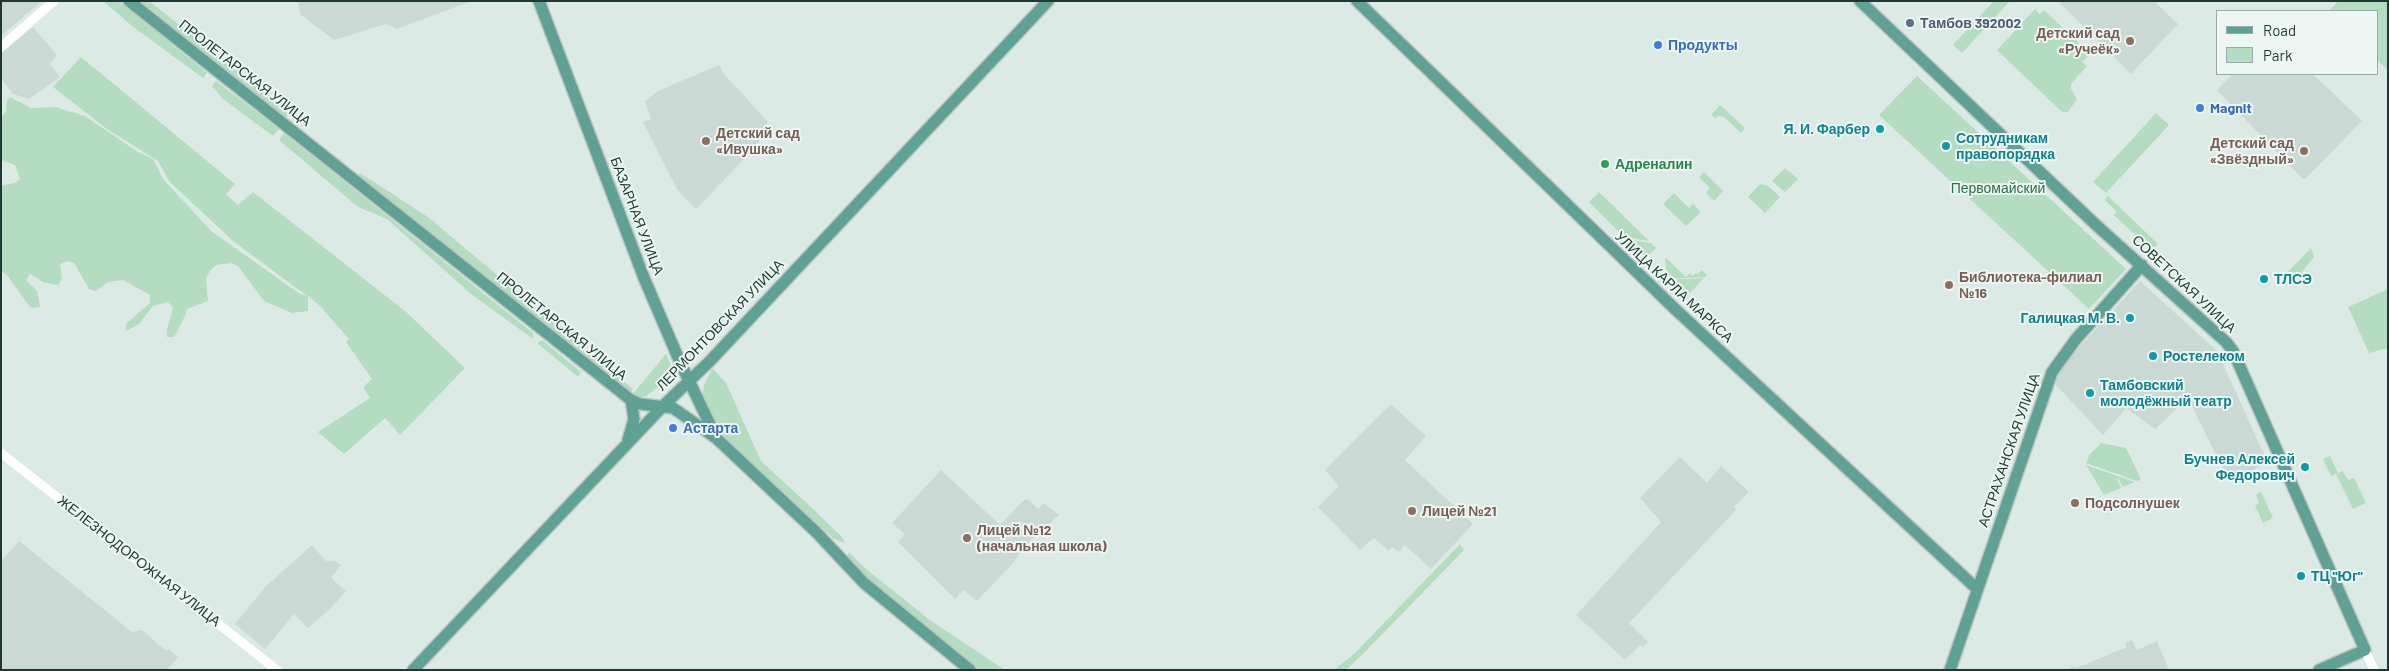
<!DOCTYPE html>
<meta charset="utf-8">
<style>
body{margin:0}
#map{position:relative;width:2389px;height:671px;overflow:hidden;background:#dceae5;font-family:Barlow,sans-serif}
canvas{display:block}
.frame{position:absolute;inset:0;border:2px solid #1e3933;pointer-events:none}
.legend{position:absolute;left:2216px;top:10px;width:162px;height:65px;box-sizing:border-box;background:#edf6f2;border:1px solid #9aaaa6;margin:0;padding:6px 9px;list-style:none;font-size:15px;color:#1e3933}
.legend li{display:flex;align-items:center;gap:10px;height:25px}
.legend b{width:25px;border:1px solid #9aaaa6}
</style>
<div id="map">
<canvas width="2389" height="671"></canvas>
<div class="frame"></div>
<ul class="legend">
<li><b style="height:6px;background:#5fa194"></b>Road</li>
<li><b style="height:14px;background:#b4dcc1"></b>Park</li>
</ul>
</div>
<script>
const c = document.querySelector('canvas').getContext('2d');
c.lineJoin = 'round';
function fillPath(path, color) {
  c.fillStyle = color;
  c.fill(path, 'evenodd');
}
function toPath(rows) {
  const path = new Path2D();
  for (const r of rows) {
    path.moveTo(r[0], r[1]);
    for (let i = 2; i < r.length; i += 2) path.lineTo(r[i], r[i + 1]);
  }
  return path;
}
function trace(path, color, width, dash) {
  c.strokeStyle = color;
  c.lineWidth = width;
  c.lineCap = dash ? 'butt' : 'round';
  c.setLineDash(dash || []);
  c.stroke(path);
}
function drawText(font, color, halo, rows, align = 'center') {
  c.font = font + ' Barlow,sans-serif';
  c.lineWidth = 4;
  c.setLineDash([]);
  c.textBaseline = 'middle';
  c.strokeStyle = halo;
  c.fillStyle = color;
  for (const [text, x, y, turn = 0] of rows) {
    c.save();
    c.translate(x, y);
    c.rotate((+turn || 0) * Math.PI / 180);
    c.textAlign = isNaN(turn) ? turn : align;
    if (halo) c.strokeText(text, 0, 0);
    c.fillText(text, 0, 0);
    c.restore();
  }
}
fillPath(toPath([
 [1,1,42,1,1,36],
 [297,1,472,1,397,29,386,24,334,40,301,15],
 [2058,1,2154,1,2178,24,2131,74],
 [33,27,57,55,50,64,60,77,29,99,13,94,1,78,1,54],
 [719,65,724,74,768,122,766,124,770,128,748,155,696,209,678,191,643,122,651,119,645,101,658,91],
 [2233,74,2313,74,2362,121,2304,180,2217,90],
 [2140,281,2217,351,2268,463,2229,481,2188,398,2155,429,2126,408,2103,435,2054,383,2059,369],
 [1391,404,1426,436,1405,460,1473,524,1431,569,1405,545,1398,552,1393,547,1389,551,1374,538,1360,550,1318,507,1339,486,1325,470],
 [1680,457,1707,483,1721,466,1749,492,1734,507,1736,510,1629,623,1648,642,1643,647,1640,645,1625,660,1576,615,1661,522,1640,498],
 [941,470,1000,525,1025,499,1029,500,1038,509,1044,503,1059,515,1025,546,1012,564,977,601,963,590,955,599,898,542,905,534,892,523],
 [19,541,132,632,142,630,166,651,168,649,178,657,167,670,1,670,1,561],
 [312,545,326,561,334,561,341,565,331,578,346,591,330,609,308,628,294,614,265,649,235,624,266,586],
 [2132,640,2137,650,2157,641,2169,670,2066,670,2074,666,2076,668,2127,647,2125,643]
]), '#cbd9d4');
fillPath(toPath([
 [103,1,119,1,207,73,203,78,132,26],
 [139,1,149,1,290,112,285,119],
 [1994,1,2010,1,1962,53,1953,45],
 [2338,1,2388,1,2388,70,2378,61,2378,11,2329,11],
 [2035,9,2040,14,2044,10,2090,54,2082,62,2087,66,2071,84,2071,89,2077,99,2068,112,2062,112,1997,50],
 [81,57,235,184,226,194,238,205,253,192,405,311,465,368,400,435,385,418,344,454,318,432,370,398,363,387,372,379,346,342,349,339,320,306,308,296,308,311,292,313,264,301,238,266,231,263,216,265,210,271,206,278,208,301,187,309,185,316,174,337,167,337,167,330,173,308,168,302,153,306,139,324,126,331,126,324,150,303,150,295,123,280,108,282,96,291,89,289,74,263,67,261,60,264,62,279,58,285,43,282,30,274,26,280,37,291,40,307,32,308,27,303,7,275,1,271,1,186,14,183,20,179,15,165,1,160,1,117,6,112,7,100,10,97,31,108,55,107,85,116,138,152,153,159,163,179,211,231,300,294,307,296,233,241,169,181,158,161,107,129,53,87],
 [1917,76,2126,269,2089,309,1879,115],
 [216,81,279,129,273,136,223,99,212,86],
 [1720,105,1745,128,1741,133,1724,117,1719,116,1714,118,1711,115],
 [2156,113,2169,125,2106,193,2093,182],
 [284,133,533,333,533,339,471,294,387,219,358,207,279,140],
 [1785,168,1798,179,1785,192,1772,181],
 [1704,172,1723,191,1714,201,1706,193,1710,188,1699,177],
 [360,173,428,217,633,389,629,393,357,177],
 [1760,184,1768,186,1780,197,1765,213,1748,197],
 [1599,192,1649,241,1624,237,1589,202],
 [1674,193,1689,208,1693,204,1701,212,1686,226,1663,204],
 [2108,196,2158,244,2152,251,2114,215,2117,212,2105,200],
 [1626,239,1651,243,1656,248,1646,258],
 [2311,248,2314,257,2291,285,2287,285,2283,277],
 [1665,257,1686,277,1690,273,1692,276,1696,273,1698,274,1702,270,1707,275,1705,277,1667,279],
 [1704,278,1685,298,1668,280],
 [2388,289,2388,348,2369,353,2348,307],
 [542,340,581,372,578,377,537,343],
 [666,354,672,368,658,387,646,396,639,398,632,395],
 [712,368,726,383,761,461,813,509,842,537,845,543,834,539,751,465,714,425,702,400,704,385],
 [2101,443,2126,448,2141,479,2137,481,2086,463,2090,454],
 [2330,456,2338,473,2343,471,2348,480,2354,478,2366,503,2353,509,2336,474,2331,476,2323,459],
 [2086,465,2115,475,2135,482,2123,487,2118,478,2117,479,2121,488,2104,495],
 [2261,492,2273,518,2263,523,2255,506,2259,503,2256,495],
 [1460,544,1464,550,1364,653,1346,670,1334,670,1355,653],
 [849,552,866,569,931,621,1005,670,979,670,860,575,847,558]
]), '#b4dcc1');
const major = toPath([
 [129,1,631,400,640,404,673,408,716,438,817,533,864,583,970,670],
 [539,1,644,278,680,362,715,435],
 [1357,1,1675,309,1976,588],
 [1860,1,2095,224,2226,342,2233,351,2365,650,2319,670],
 [628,440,634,419,631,400],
 [413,670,663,406,710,361,1048,1],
 [1950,670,2052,372,2076,339,2142,265]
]);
trace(major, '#bcc4c2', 14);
trace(toPath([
 [1,47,54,1],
 [1,453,277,670],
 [2365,650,2374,670]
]), '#fff', 9);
trace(major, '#5fa194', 11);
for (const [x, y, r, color] of [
 [1910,23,5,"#5c6f8a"],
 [2130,41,5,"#8d6e63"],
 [1658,45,5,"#3f7fe0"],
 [2200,108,5,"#3f7fe0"],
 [1880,129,5,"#0f9aa8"],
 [706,141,5,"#8d6e63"],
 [1946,146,5,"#0f9aa8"],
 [2304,151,5,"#8d6e63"],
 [1605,164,5,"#2e9e5b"],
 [2264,279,5,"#0f9aa8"],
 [1949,285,5,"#8d6e63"],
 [2130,318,5,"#0f9aa8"],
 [2153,356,5,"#0f9aa8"],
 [2090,393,5,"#0f9aa8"],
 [673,428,5,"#3f7fe0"],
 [2305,467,5,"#0f9aa8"],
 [2075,503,5,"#8d6e63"],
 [1412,511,5,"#8d6e63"],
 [967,538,5,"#8d6e63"],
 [2301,576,5,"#0f9aa8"]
]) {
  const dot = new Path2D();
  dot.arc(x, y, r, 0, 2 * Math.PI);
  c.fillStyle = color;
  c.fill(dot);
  trace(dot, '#edf6f2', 2);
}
drawText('bold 14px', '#4e5e75', '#edf6f2', [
 ["Тамбов 392002",1920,23]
], 'left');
drawText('bold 14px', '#785e54', '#edf6f2', [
 ["Детский сад",2120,33,"right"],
 ["«Ручеёк»",2120,49,"right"],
 ["Детский сад",716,133],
 ["«Ивушка»",716,149],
 ["Детский сад",2294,143,"right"],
 ["«Звёздный»",2294,159,"right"],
 ["Библиотека-филиал",1959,277],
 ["№16",1959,293],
 ["Подсолнушек",2085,503],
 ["Лицей №21",1422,511],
 ["Лицей №12",977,530],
 ["(начальная школа)",977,546]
], 'left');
drawText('bold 14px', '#366cbe', '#edf6f2', [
 ["Продукты",1668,45],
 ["Magnit",2210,108],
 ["Астарта",683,428]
], 'left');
drawText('14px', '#1e3933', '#edf6f2', [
 ["ПРОЛЕТАРСКАЯ УЛИЦА",245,73,38],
 ["БАЗАРНАЯ УЛИЦА",637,216,69],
 ["СОВЕТСКАЯ УЛИЦА",2184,284,43],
 ["УЛИЦА КАРЛА МАРКСА",1674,287,43],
 ["ЛЕРМОНТОВСКАЯ УЛИЦА",720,325,-46],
 ["ПРОЛЕТАРСКАЯ УЛИЦА",562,326,39],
 ["АСТРАХАНСКАЯ УЛИЦА",2009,450,-71],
 ["ЖЕЛЕЗНОДОРОЖНАЯ УЛИЦА",139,561,38]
]);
drawText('bold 14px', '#0d838f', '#edf6f2', [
 ["Я. И. Фарбер",1870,129,"right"],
 ["Сотрудникам",1956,138],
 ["правопорядка",1956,154],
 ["ТЛСЭ",2274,279],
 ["Галицкая М. В.",2120,318,"right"],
 ["Ростелеком",2163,356],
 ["Тамбовский",2100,385],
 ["молодёжный театр",2100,401],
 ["Бучнев Алексей",2295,459,"right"],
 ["Федорович",2295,475,"right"],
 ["ТЦ \"Юг\"",2311,576]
], 'left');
drawText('bold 14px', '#27864d', '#edf6f2', [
 ["Адреналин",1615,164]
], 'left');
drawText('14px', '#277148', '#edf6f2', [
 ["Первомайский",1998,188]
]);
</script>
